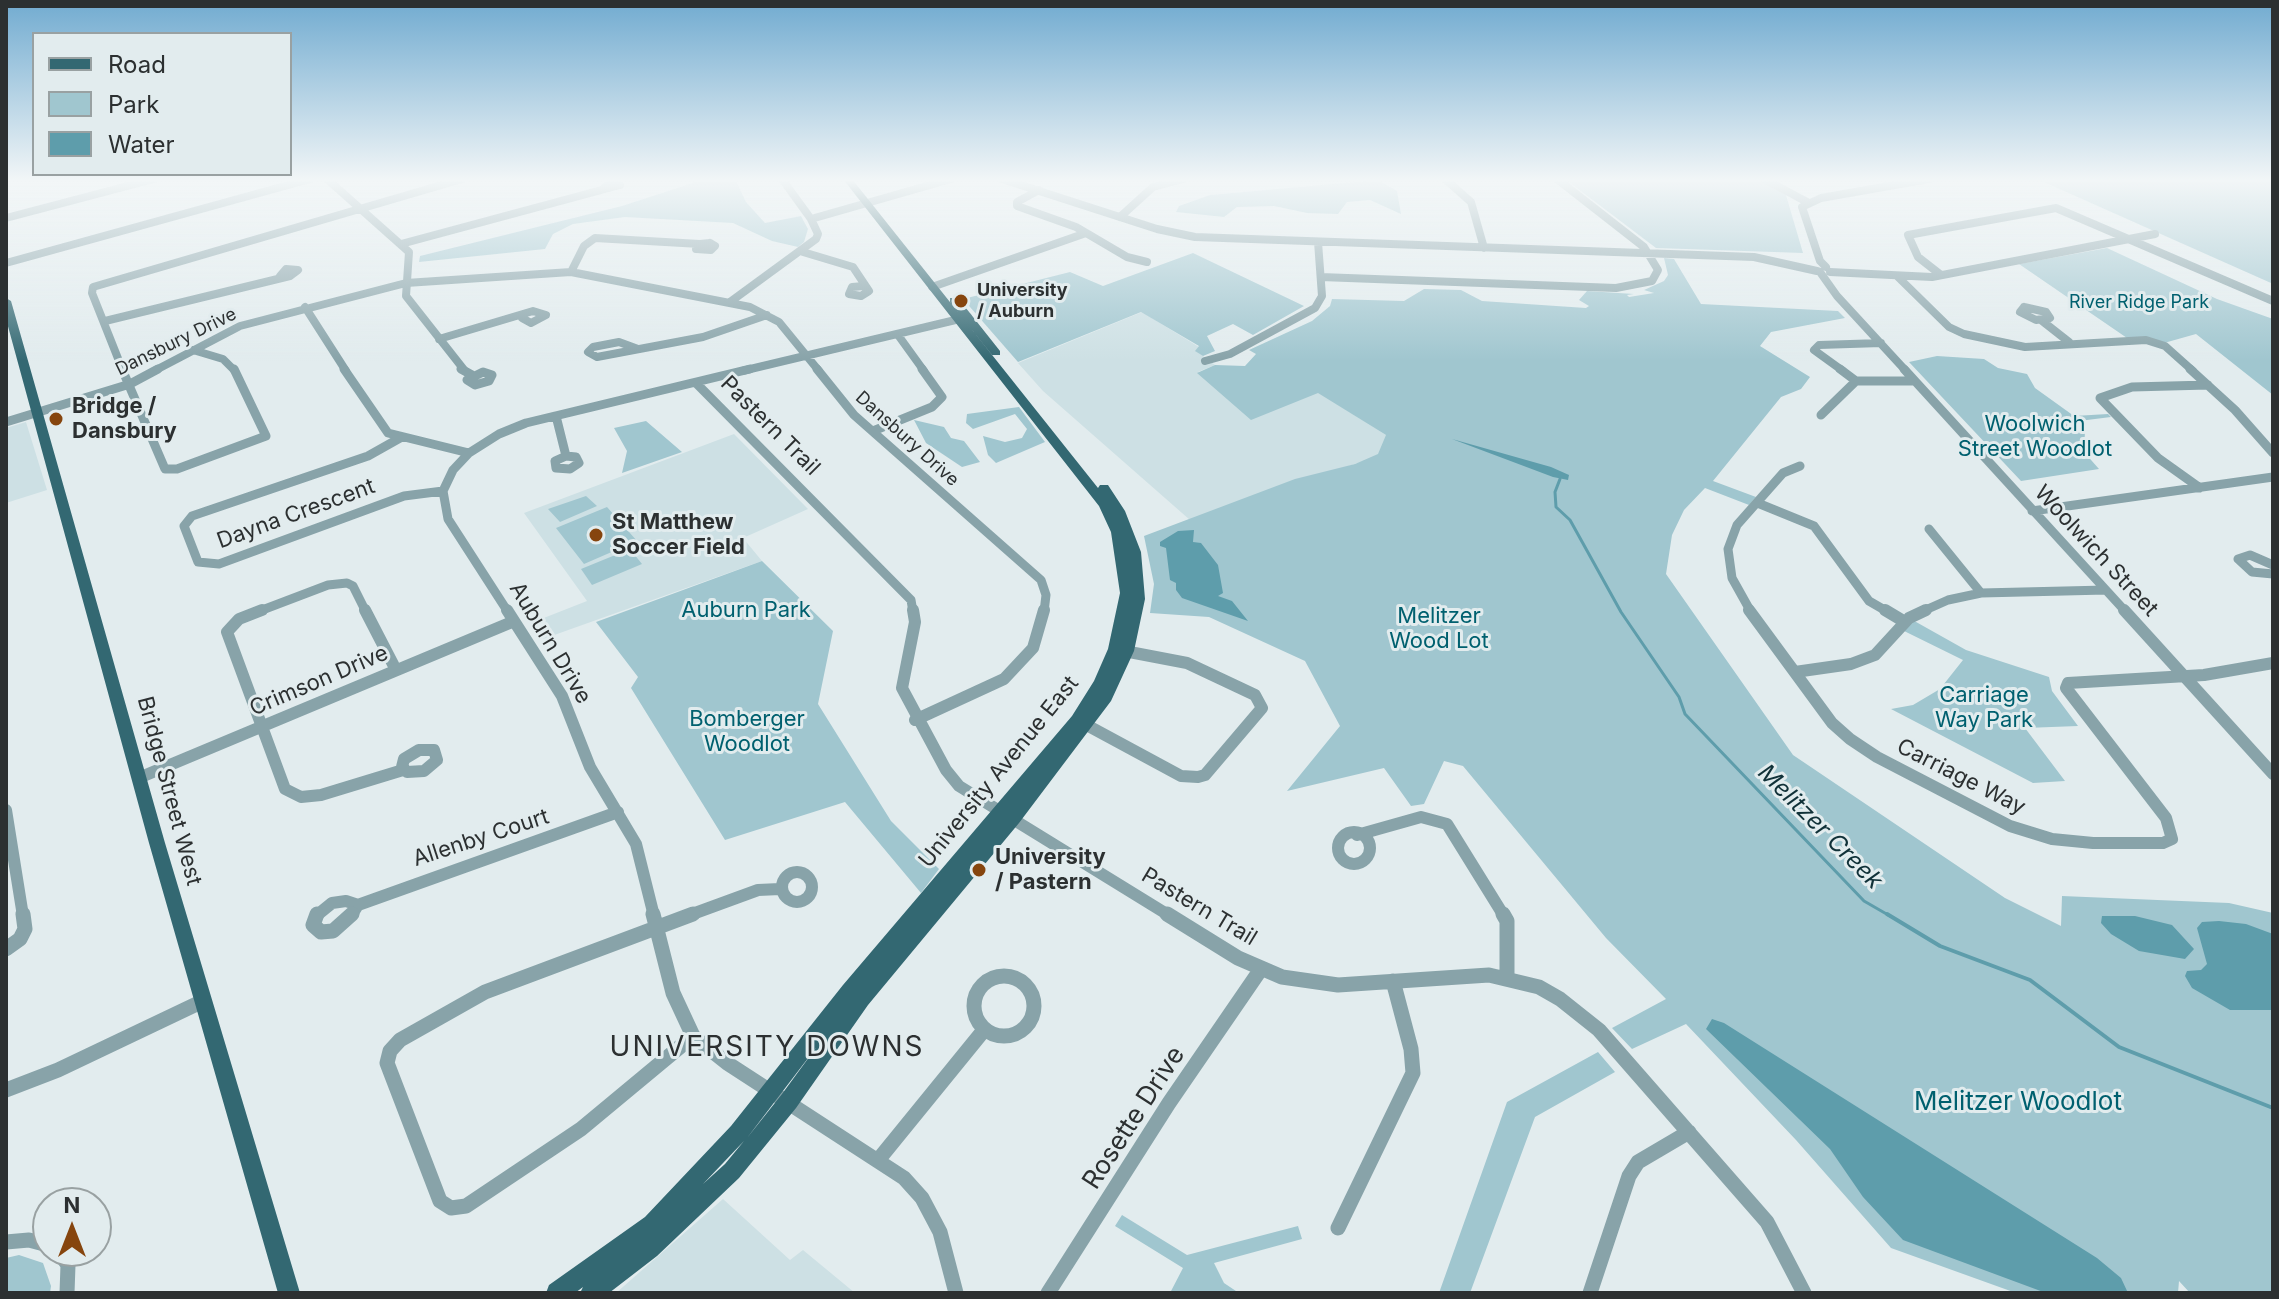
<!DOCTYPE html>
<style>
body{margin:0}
#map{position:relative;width:2279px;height:1299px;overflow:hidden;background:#e2ecee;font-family:Inter,sans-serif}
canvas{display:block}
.frame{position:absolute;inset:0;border:8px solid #2c3031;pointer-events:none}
.legend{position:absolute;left:32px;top:32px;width:260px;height:144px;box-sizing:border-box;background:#e2ecee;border:2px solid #99a1a2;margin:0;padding:10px 14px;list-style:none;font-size:24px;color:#2c3031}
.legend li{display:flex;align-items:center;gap:16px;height:40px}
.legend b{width:40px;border:2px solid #99a1a2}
.north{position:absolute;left:32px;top:1187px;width:80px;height:80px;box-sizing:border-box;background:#e2ecee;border:2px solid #99a1a2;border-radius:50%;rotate:0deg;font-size:22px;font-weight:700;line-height:32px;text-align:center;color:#2c3031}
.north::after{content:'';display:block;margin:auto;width:28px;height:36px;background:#86450e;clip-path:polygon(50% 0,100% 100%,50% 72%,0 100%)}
</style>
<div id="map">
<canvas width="2279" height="1299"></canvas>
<div class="frame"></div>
<ul class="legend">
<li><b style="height:10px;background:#336872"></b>Road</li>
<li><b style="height:22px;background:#a0c6cf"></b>Park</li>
<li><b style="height:22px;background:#5e9dab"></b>Water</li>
</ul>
<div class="north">N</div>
</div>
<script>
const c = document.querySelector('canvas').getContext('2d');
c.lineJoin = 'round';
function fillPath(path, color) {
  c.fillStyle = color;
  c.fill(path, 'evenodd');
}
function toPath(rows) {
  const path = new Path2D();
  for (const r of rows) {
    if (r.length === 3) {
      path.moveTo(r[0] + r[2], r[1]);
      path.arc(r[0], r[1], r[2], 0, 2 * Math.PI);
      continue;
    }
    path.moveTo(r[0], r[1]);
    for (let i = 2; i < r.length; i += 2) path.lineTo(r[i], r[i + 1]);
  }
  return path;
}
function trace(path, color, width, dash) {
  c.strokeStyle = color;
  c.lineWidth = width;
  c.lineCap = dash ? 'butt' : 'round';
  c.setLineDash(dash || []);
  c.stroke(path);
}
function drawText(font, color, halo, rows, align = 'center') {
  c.font = font + ' Inter,sans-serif';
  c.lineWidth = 6;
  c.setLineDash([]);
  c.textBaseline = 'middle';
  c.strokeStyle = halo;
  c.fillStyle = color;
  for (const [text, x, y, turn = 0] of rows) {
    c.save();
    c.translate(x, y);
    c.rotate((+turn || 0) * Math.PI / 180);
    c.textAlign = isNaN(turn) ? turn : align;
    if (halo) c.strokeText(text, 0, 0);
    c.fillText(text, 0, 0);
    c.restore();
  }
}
fillPath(toPath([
 [1142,312,1199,347,1196,351,1215,365,1198,372,1318,392,1405,447,1190,520,1043,391,1018,363],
 [26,422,47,490,6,503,6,428],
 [734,434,808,509,743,538,762,561,543,639,531,623,587,601,524,513],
 [723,1199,790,1260,803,1250,855,1293,616,1293]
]), '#cde0e4');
fillPath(toPath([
 [705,179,735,179,746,202,765,223,801,216,808,229,804,242,798,247,772,241,733,223,625,217,573,224,553,234,545,249,419,262,420,256,622,206],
 [1565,179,1757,179,1786,195,1803,253,1656,248],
 [2037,179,2273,179,2273,282,2271,283],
 [1378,180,1397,191,1401,214,1370,200,1347,202,1338,214,1307,213,1274,206,1237,207,1224,217,1176,212,1179,206,1210,195],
 [2107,248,2217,299,2273,319,2273,395,2196,334,2164,343,2127,338,2019,264],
 [1193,253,1304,306,1253,335,1233,324,1207,336,1215,351,1203,356,1195,351,1199,346,1141,312,1018,362,963,299,1070,272,1103,286],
 [1664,258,1674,259,1701,304,1838,311,1845,318,1771,332,1760,346,1810,377,1801,389,1781,397,1713,481,1756,497,1749,505,1705,488,1684,510,1672,535,1666,574,1793,755,2005,898,2061,926,2062,896,2229,903,2273,913,2273,1293,2190,1293,2179,1281,2178,1293,2016,1293,1891,1248,1796,1140,1686,1024,1632,1049,1612,1028,1666,999,1606,938,1463,766,1444,761,1424,804,1411,806,1384,768,1287,791,1340,726,1305,661,1209,617,1150,613,1154,584,1144,536,1295,479,1355,464,1378,454,1386,435,1318,393,1251,420,1197,373,1215,365,1245,366,1256,354,1249,350,1312,321,1330,306,1332,299,1404,301,1424,289,1461,290,1482,301,1586,308,1589,306,1579,300,1587,291,1634,294,1627,295,1629,297,1654,293,1644,290,1664,281,1668,275],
 [1937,356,1984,359,1998,368,2027,374,2035,388,2074,416,2108,414,2111,417,2079,421,2085,431,2084,452,2099,469,2021,481,1909,362],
 [1019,407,1045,442,996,463,988,455,983,436,1005,442,1022,438,1027,429,1015,414,973,429,966,423,967,414],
 [914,420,944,427,951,438,964,441,980,462,962,467,926,443],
 [646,421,682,452,622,473,627,451,614,428],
 [586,496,597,506,560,522,548,509],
 [607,507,637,541,584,564,556,528],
 [630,549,642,564,592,585,581,569],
 [762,561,833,631,818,704,891,821,939,869,921,893,845,802,725,840,631,688,638,677,596,622],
 [1909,618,1966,650,2049,677,2052,691,2078,726,2025,728,2065,781,2033,783,1891,709,1913,705,1940,689,1963,660,1900,629],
 [1598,1052,1615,1072,1535,1117,1470,1293,1439,1293,1507,1102],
 [1122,1215,1187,1255,1298,1226,1302,1239,1214,1263,1224,1283,1239,1293,1170,1293,1183,1268,1115,1226],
 [19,1255,43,1263,51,1286,50,1293,6,1293,6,1258]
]), '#a0c6cf');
fillPath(toPath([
 [1452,439,1551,467,1569,475,1568,480,1553,477],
 [1194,530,1193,542,1201,543,1218,565,1223,593,1218,596,1232,601,1248,621,1182,598,1176,590,1176,583,1170,580,1166,548,1160,546,1160,542,1178,531],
 [2102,916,2135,916,2172,925,2194,949,2185,959,2139,951,2111,934,2101,923],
 [2219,921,2246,924,2273,934,2273,1010,2230,1010,2192,988,2185,976,2187,971,2201,970,2207,964,2197,928,2202,922],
 [1712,1019,1724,1023,2097,1258,2121,1278,2128,1293,2046,1293,1903,1240,1863,1197,1830,1149,1706,1029]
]), '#5e9dab');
trace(toPath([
 [1560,479,1555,492,1556,507,1570,520,1621,612,1679,697,1685,714,1864,901,1890,916]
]), '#5e9dab', 3);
trace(toPath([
 [1887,914,1940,946,2030,980,2119,1047,2273,1108]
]), '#5e9dab', 4);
trace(toPath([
 [327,179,409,252,406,296,465,371],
 [1002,179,1157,229,1195,237,1754,257,1817,271],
 [1445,179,1471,202,1484,248],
 [1764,179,1809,203],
 [1039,190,1017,202,1017,206,1076,227,1127,257,1147,262],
 [1120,217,1153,187,1183,179],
 [6,218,154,179],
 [811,219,951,179],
 [710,243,715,246,711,250,696,249,700,244,710,243],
 [401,244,620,185,610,183,604,188],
 [803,252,853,267,869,291,861,296,849,294,852,287,864,286],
 [6,263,310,179],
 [1826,267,1820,261,1802,207,1821,198,1929,179],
 [571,272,584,246,595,238,700,244],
 [1820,272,1837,296,1906,371],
 [1830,272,1932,277,2155,234],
 [1941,275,1918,257,1908,235,2056,208,2273,301],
 [1321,277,1616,288,1652,281,1658,270,1644,247,1557,179],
 [1898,277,1949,327,1964,334,2025,347,2146,340,2165,346,2193,371],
 [932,287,1086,233],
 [730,302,816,239,818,234,811,219,782,179],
 [305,307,346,371],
 [2024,307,2046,312,2050,318,2036,320,2020,312,2024,307],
 [2041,320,2069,342],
 [105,321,290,276,298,270,286,269,280,276],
 [898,335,924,371],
 [439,339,533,311,546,315,531,323,522,318],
 [638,349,619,342,593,347,588,352,597,357,703,337,767,315],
 [193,350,223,359,235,371],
 [1205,361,1230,354,1315,308,1322,296,1318,242],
 [123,371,92,293,93,287,462,179],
 [154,371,240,326,406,283,571,272,750,307,779,322,819,371],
 [742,371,968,317],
 [1843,371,1814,350,1819,345,1881,343]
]), '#88a3a9', 8);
trace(toPath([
 [122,369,165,469,177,469,266,436,234,369],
 [344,369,388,433,469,453],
 [461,369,472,375],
 [817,369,854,415,1041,580,1046,595,1044,612],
 [1840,369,1856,381,1914,381],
 [1904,369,2126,612],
 [2190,369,2235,410,2273,453],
 [483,372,492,375,489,381,475,385,467,380,483,372],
 [697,384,911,600,913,612],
 [1821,415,1856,381],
 [556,416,566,456],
 [6,422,130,384,158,369],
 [873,431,932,407,942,397,922,369],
 [400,438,368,456,192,516,184,526,198,562,219,564,404,496,443,491],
 [566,456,576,457,579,463,570,469,556,468,555,461,566,456],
 [2200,488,2158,458,2100,398,2132,387,2208,385],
 [1760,504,1814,526,1869,601,1888,612],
 [2032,511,2273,477],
 [1929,529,1981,593],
 [2273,565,2250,555,2238,559,2252,572,2273,574],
 [257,612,328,585,347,583,353,586,366,612],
 [508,612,448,519,443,491,453,470,469,453,499,434,526,423,750,369],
 [1751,612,1732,578,1728,549,1737,525,1783,473,1800,466],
 [1921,612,1948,600,1981,593,2106,590]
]), '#88a3a9', 9);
trace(toPath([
 [262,610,239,619,227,632,285,789,301,797,321,795,403,770],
 [365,610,396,670],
 [507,610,562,696,590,767,636,844,654,916],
 [913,610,915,622,902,688,946,770,959,786,1170,916],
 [1749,610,1832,723,1850,739,1877,757,2010,826,2052,839,2093,843,2163,843,2172,839,2166,818,2066,688,2068,683,2204,675,2273,663],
 [1885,610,1905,622],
 [2124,610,2273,774],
 [1795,672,1851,664,1875,655,1909,618,1926,610],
 [915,720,1004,679,1033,648,1044,610],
 [1081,722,1181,776,1198,777,1205,775,1262,708,1255,695,1187,663,1119,650],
 [419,750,434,750,437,760,424,771,407,772,402,767,404,759,419,750],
 [141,777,512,622],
 [6,810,23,916],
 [1354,848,16],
 [1357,835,1421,817,1447,824,1504,916],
 [797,887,15],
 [358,905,618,812],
 [316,916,332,903,346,901,358,905],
 [351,916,358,905],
 [687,916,758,890,780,889]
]), '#88a3a9', 12);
trace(toPath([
 [317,914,313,925,321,932,333,931,352,914],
 [653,914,673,993,693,1036,727,1063,904,1178,922,1198,940,1232,956,1293],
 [693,914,485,992,400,1040,390,1051,387,1063,440,1201,451,1208,466,1206,581,1129,693,1036],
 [1167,914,1238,958,1282,977,1338,985,1489,975,1539,987,1560,999,1599,1030,1767,1222,1804,1293],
 [1503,914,1507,921,1507,979],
 [6,949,20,939,25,929,23,914],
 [1004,1006,30],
 [6,1090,58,1070,203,1001],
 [879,1159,984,1030],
 [1338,1228,1413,1073,1411,1049,1393,981],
 [6,1242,29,1240,48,1245],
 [58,1251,68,1265,67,1293],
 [1048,1293,1169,1103,1261,969],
 [1590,1293,1629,1176,1638,1162,1689,1132]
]), '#88a3a9', 15);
fillPath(toPath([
 [843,179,852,179,1098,488,1100,485,1108,485,1125,511,1141,552,1145,599,1134,651,1111,701,1019,823,868,1005,796,1108,739,1178,657,1256,609,1293,580,1293,583,1287,575,1293,546,1293,549,1285,645,1217,731,1126,843,985,1072,716,1094,681,1108,649,1120,593,1111,532,1099,506,843,179],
 [818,1045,782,1094,747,1138,818,1045],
 [744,1141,725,1164,703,1184,744,1141],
 [6,298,11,301,165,843,300,1293,278,1293,149,843,6,319,6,298],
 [950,298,958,298,1000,351,1000,355,992,355,950,302,950,298]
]), '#336872');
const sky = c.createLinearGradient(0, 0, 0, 361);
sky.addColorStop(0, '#71abd0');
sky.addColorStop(0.5, '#f2f6f7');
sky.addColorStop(1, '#f2f6f700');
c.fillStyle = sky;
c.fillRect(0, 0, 2279, 361);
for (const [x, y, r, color] of [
 [961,301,8,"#86450e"],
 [56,419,8,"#86450e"],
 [596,535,8,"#86450e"],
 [979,870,8,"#86450e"]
]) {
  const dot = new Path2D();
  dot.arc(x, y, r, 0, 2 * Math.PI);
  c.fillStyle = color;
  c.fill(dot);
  trace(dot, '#e2ecee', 3);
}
drawText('bold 18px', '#2c3031', '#e2ecee', [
 ["University",977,291],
 ["/ Auburn",977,312]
], 'left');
drawText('18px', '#00606f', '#e2ecee', [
 ["River Ridge Park",2139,303]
]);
drawText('18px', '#2c3031', '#e2ecee', [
 ["Dansbury Drive",176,342,-26],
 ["Dansbury Drive",907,439,42]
]);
drawText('bold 22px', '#2c3031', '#e2ecee', [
 ["Bridge /",72,406],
 ["Dansbury",72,431],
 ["St Matthew",612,522],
 ["Soccer Field",612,547],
 ["University",995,857],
 ["/ Pastern",995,882]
], 'left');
drawText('22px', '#00606f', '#e2ecee', [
 ["Woolwich",2035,424],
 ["Street Woodlot",2035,449],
 ["Auburn Park",746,610],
 ["Melitzer",1439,616],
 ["Wood Lot",1439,641],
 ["Carriage",1984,695],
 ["Way Park",1984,720],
 ["Bomberger",747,719],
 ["Woodlot",747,744]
]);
drawText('22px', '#2c3031', '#e2ecee', [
 ["Pastern Trail",770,426,45],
 ["Dayna Crescent",296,514,-20],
 ["Woolwich Street",2096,551,47],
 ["Auburn Drive",550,643,59],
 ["Crimson Drive",319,681,-23],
 ["University Avenue East",999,772,-51],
 ["Carriage Way",1961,777,27],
 ["Bridge Street West",169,791,75],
 ["Allenby Court",481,838,-18],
 ["Pastern Trail",1199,907,31]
]);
drawText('italic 24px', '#103138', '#e2ecee', [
 ["Melitzer Creek",1820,827,45]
]);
drawText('26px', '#00606f', '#e2ecee', [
 ["Melitzer Woodlot",2018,1102]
]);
drawText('26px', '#2c3031', '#e2ecee', [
 ["Rosette Drive",1134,1118,-57]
]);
c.letterSpacing = '2px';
drawText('28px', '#2c3031', '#e2ecee', [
 ["UNIVERSITY DOWNS",767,1048]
]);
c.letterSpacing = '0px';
</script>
